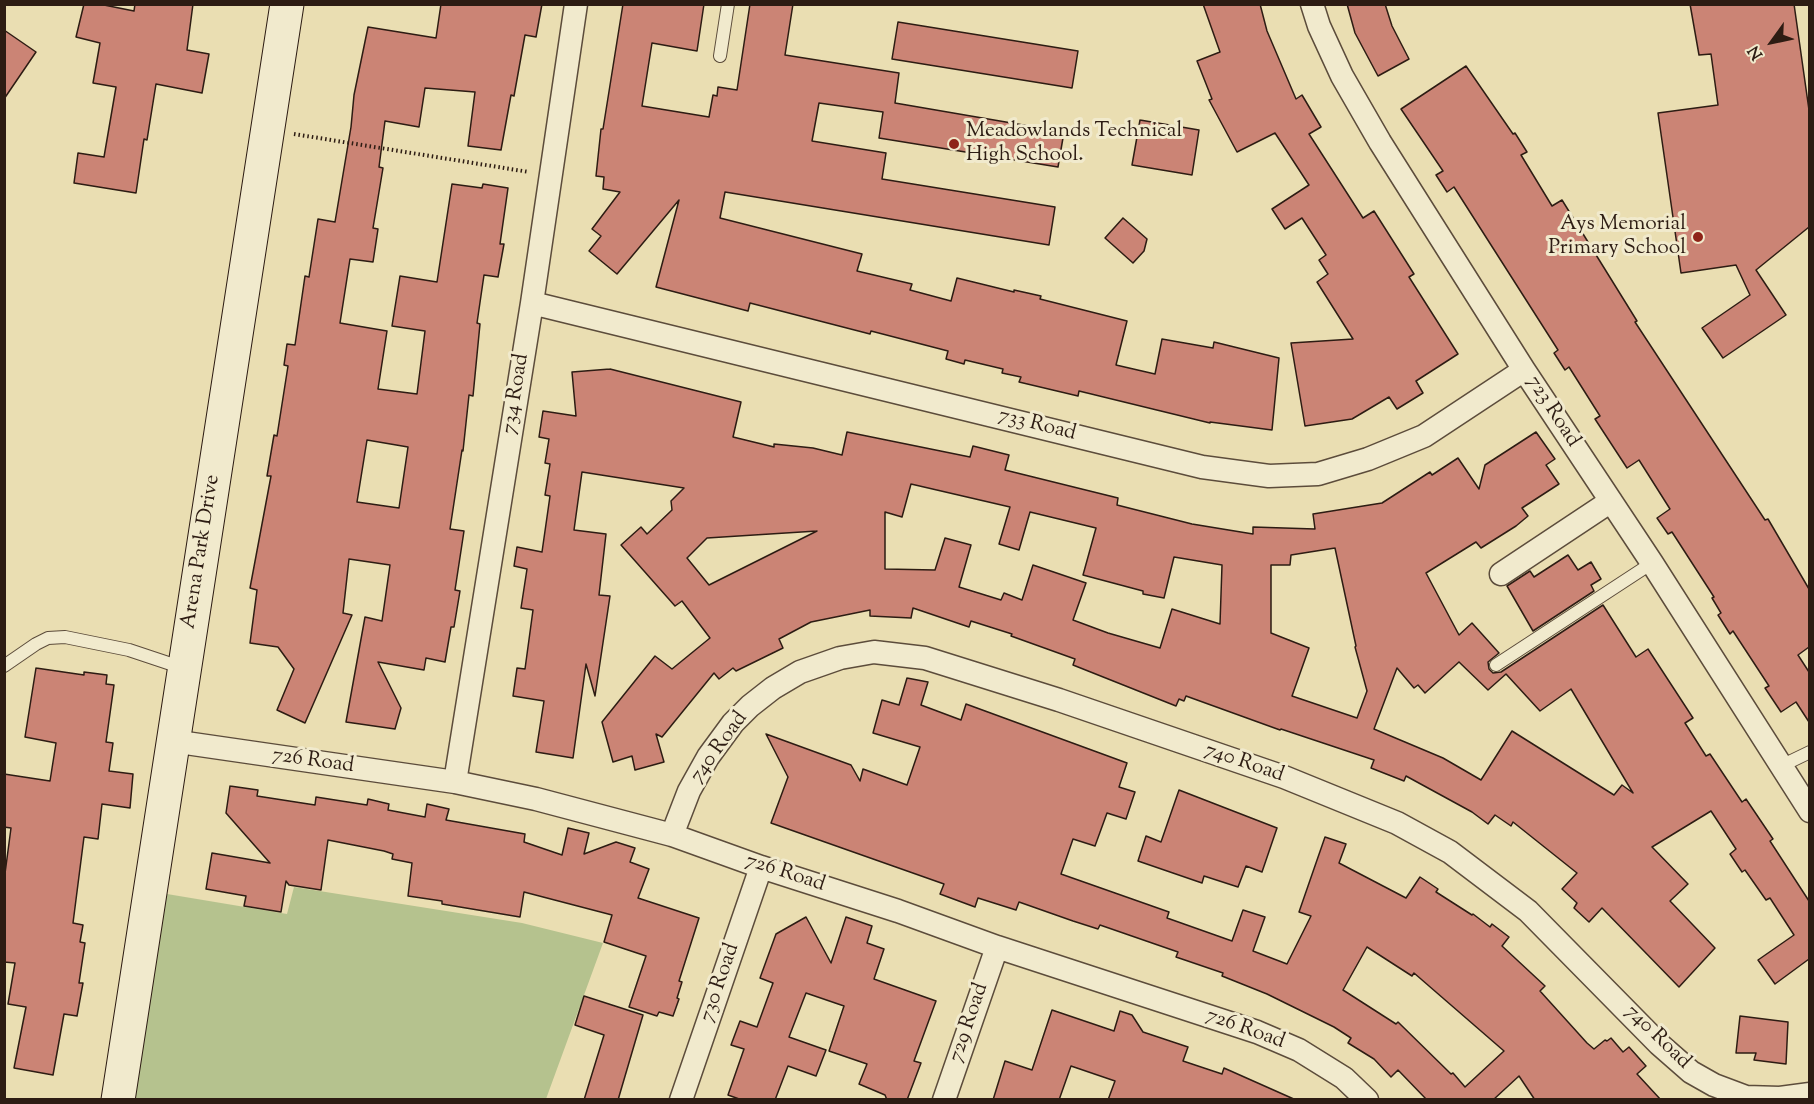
<!DOCTYPE html>
<style>
body{margin:0}
#map{position:relative;width:1814px;height:1104px;overflow:hidden;background:#eadeb2;font-family:"Sorts Mill Goudy",serif}
canvas{display:block}
.frame{position:absolute;inset:0;border:6px solid #2d1c13;pointer-events:none}
.north{position:absolute;left:1742px;top:12px;width:60px;height:60px;-webkit-text-stroke:4px #f1eacd;paint-order:stroke;rotate:237deg;font-size:16px;font-weight:700;line-height:24px;text-align:center;color:#2d1c13}
.north::after{content:'';display:block;margin:auto;width:21px;height:27px;background:#2d1c13;clip-path:polygon(50% 0,100% 100%,50% 72%,0 100%)}
</style>
<div id="map">
<canvas width="1814" height="1104"></canvas>
<div class="frame"></div>
<div class="north">N</div>
</div>
<script>
const c = document.querySelector('canvas').getContext('2d');
c.lineJoin = 'round';
function fillPath(path, color) {
  c.fillStyle = color;
  c.fill(path, 'evenodd');
}
function toPath(rows) {
  const path = new Path2D();
  for (const r of rows) {
    path.moveTo(r[0], r[1]);
    for (let i = 2; i < r.length; i += 2) path.lineTo(r[i], r[i + 1]);
  }
  return path;
}
function trace(path, color, width, dash) {
  c.strokeStyle = color;
  c.lineWidth = width;
  c.lineCap = dash ? 'butt' : 'round';
  c.setLineDash(dash || []);
  c.stroke(path);
}
function drawText(font, color, halo, rows, align = 'center') {
  c.font = font + ' "Sorts Mill Goudy",serif';
  c.lineWidth = 6;
  c.setLineDash([]);
  c.textBaseline = 'middle';
  c.strokeStyle = halo;
  c.fillStyle = color;
  for (const [text, x, y, turn = 0] of rows) {
    c.save();
    c.translate(x, y);
    c.rotate((+turn || 0) * Math.PI / 180);
    c.textAlign = isNaN(turn) ? turn : align;
    if (halo) c.strokeText(text, 0, 0);
    c.fillText(text, 0, 0);
    c.restore();
  }
}
fillPath(toPath([
 [294,887,522,923,603,943,546,1099,117,1100,149,891,287,914]
]), '#b5c28e');
const building = toPath([
 [84,4,99,4,134,11,135,4,193,4,187,50,209,54,202,93,156,84,147,140,144,139,136,193,74,183,78,153,104,157,116,87,93,83,100,43,76,37,84,4],
 [441,4,542,4,536,37,525,35,514,96,511,95,501,150,468,146,475,92,425,88,419,127,385,121,379,167,383,168,373,228,378,229,373,262,350,259,340,323,387,331,378,389,417,394,425,331,392,326,400,276,437,282,452,184,482,188,483,184,508,188,500,244,504,244,498,277,484,275,477,323,480,324,473,396,469,395,463,451,462,450,450,529,464,531,455,590,460,591,454,627,451,627,445,662,426,658,424,670,378,662,401,708,395,729,346,722,365,617,382,621,390,565,349,559,343,613,352,615,305,723,277,710,294,669,278,647,250,643,257,590,250,588,271,476,267,476,274,435,277,436,288,366,284,365,287,344,295,345,305,276,309,277,318,219,335,222,351,127,354,95,368,27,436,38,441,4],
 [367,440,408,447,399,508,357,502,367,440],
 [623,4,704,4,697,51,652,43,642,106,709,117,713,95,717,96,718,87,737,90,750,4,793,4,785,55,899,73,895,103,1064,132,1058,167,879,138,883,112,819,103,812,141,886,153,882,179,1055,207,1049,245,725,192,720,218,862,254,857,271,912,284,910,290,951,301,957,278,1014,292,1014,290,1041,296,1040,299,1127,321,1116,365,1155,374,1162,339,1213,348,1214,342,1279,358,1272,430,1210,422,1210,423,1079,391,1078,396,1019,382,1021,377,1002,373,1003,369,965,360,964,364,946,359,948,351,871,331,870,334,750,303,748,311,656,287,679,200,617,274,589,251,601,236,592,229,620,192,603,189,604,177,596,176,601,129,603,129,623,4],
 [1203,4,1260,4,1267,31,1296,99,1302,95,1321,127,1309,134,1363,218,1374,211,1414,274,1409,277,1458,354,1416,381,1423,393,1397,409,1389,397,1352,419,1305,426,1291,343,1353,339,1317,282,1328,274,1319,260,1326,255,1302,218,1285,229,1272,209,1309,185,1275,133,1237,152,1209,100,1212,99,1197,61,1220,52,1203,4],
 [1347,4,1385,4,1392,26,1409,59,1378,76,1355,33,1347,4],
 [1690,4,1794,4,1809,110,1809,227,1756,270,1786,315,1723,358,1702,328,1750,295,1736,265,1681,273,1658,113,1718,105,1711,54,1699,55,1690,4],
 [898,22,1078,51,1072,88,892,59,898,22],
 [4,30,36,52,4,99,4,30],
 [1466,66,1513,134,1515,133,1527,152,1521,155,1552,206,1562,200,1637,321,1635,322,1765,520,1768,519,1809,589,1809,647,1798,655,1809,672,1809,722,1796,702,1781,712,1765,688,1769,686,1733,631,1730,634,1718,615,1721,613,1712,598,1714,597,1672,532,1668,534,1657,518,1670,509,1639,460,1627,468,1595,419,1600,416,1569,367,1565,370,1554,353,1558,350,1454,187,1447,192,1436,175,1443,171,1401,109,1466,66],
 [1140,120,1199,130,1192,175,1132,165,1140,120],
 [1123,218,1147,239,1144,251,1133,263,1105,238,1123,218],
 [610,369,741,402,733,437,774,447,774,444,813,448,842,455,847,432,970,457,973,446,1009,455,1005,470,1118,498,1117,505,1192,524,1253,534,1253,527,1315,529,1313,514,1382,503,1430,472,1432,475,1458,458,1479,489,1485,465,1536,432,1555,459,1546,465,1559,484,1522,508,1528,516,1516,526,1481,548,1476,542,1426,573,1459,635,1472,623,1499,653,1488,662,1489,669,1493,673,1501,672,1603,605,1636,657,1648,649,1693,718,1685,723,1706,756,1710,754,1742,802,1746,799,1773,839,1770,841,1809,901,1809,959,1775,984,1758,960,1794,935,1770,898,1766,900,1745,870,1742,872,1730,854,1736,849,1711,811,1652,847,1688,884,1670,901,1715,948,1679,987,1602,908,1589,922,1574,908,1577,903,1562,889,1577,873,1513,822,1511,826,1495,815,1488,824,1472,812,1406,776,1404,781,1371,768,1374,760,1281,729,1280,730,1186,696,1184,701,1179,699,1176,706,1073,665,1075,659,1011,636,1012,634,971,621,969,627,913,608,911,618,870,616,870,610,811,622,779,639,783,648,736,671,733,668,719,679,714,673,662,737,656,734,664,762,635,770,632,756,613,762,602,722,655,656,672,669,710,638,682,601,675,606,621,545,641,527,647,534,672,510,671,501,684,488,582,472,574,530,606,534,599,595,610,596,595,696,586,664,573,758,536,752,544,701,513,696,517,668,525,669,533,610,521,608,527,569,514,566,517,547,542,552,550,496,545,495,550,464,545,463,549,439,539,437,543,411,576,416,572,372,610,369],
 [911,484,1010,507,999,544,1019,550,1030,512,1096,528,1083,575,1143,591,1143,594,1164,598,1174,557,1222,565,1220,624,1172,609,1160,648,1108,633,1073,620,1086,583,1033,565,1022,600,1004,593,1001,600,959,587,971,545,945,538,935,570,885,569,885,512,902,517,911,484],
 [817,531,709,585,687,558,707,538,817,531],
 [1335,548,1356,646,1355,647,1367,691,1357,718,1292,696,1309,648,1271,633,1271,565,1290,565,1291,555,1335,548],
 [1459,662,1488,690,1506,674,1540,711,1571,689,1633,793,1622,785,1614,795,1512,731,1481,780,1443,758,1374,729,1397,668,1414,688,1418,685,1425,693,1459,662],
 [1568,555,1578,570,1591,562,1601,579,1591,585,1594,591,1533,631,1507,586,1530,571,1534,577,1568,555],
 [36,668,84,675,84,672,107,675,106,684,114,685,106,742,113,743,109,771,133,774,130,808,102,804,98,839,84,837,73,923,83,925,80,942,85,943,79,983,83,983,77,1016,64,1014,53,1075,14,1068,26,1007,8,1004,15,963,4,962,4,881,11,828,4,827,4,774,50,781,56,743,25,737,36,668],
 [907,678,928,682,921,705,961,720,966,704,1127,763,1119,787,1135,792,1126,819,1107,813,1095,846,1073,839,1061,874,1169,912,1167,918,1232,941,1243,910,1265,917,1253,951,1287,964,1311,916,1299,912,1325,837,1346,844,1339,863,1406,898,1420,877,1438,889,1436,892,1472,915,1473,914,1490,927,1492,924,1509,937,1502,946,1545,986,1540,991,1587,1043,1594,1049,1605,1040,1607,1041,1611,1038,1623,1052,1629,1047,1646,1066,1637,1074,1661,1100,1535,1100,1519,1076,1493,1100,1427,1100,1398,1070,1391,1077,1374,1059,1348,1043,1351,1038,1334,1027,1267,994,1222,976,1223,973,1176,957,1178,952,1100,925,1098,929,1073,921,1019,902,1016,910,978,898,975,907,940,894,944,884,771,823,788,777,766,734,851,765,860,781,863,769,907,785,920,747,873,733,882,700,899,705,907,678],
 [1367,947,1412,976,1414,973,1504,1051,1465,1087,1453,1073,1451,1074,1398,1022,1396,1024,1343,990,1367,947],
 [230,786,258,790,257,796,315,805,316,797,367,805,368,799,389,804,388,810,425,817,427,804,449,809,446,820,525,834,524,842,562,855,568,828,589,833,584,854,616,842,635,848,630,862,649,869,638,898,699,918,679,981,682,982,677,998,679,999,673,1016,659,1012,657,1016,629,1007,646,956,604,942,612,915,524,892,520,917,442,904,442,901,408,896,412,863,392,859,393,854,384,851,328,840,321,890,289,885,286,881,281,912,244,906,246,896,206,889,212,853,270,863,226,813,230,786],
 [1179,790,1277,828,1262,872,1246,866,1238,887,1204,876,1202,883,1138,861,1146,836,1161,842,1179,790],
 [806,917,831,963,846,917,872,926,867,943,884,949,874,979,936,1001,914,1061,921,1063,907,1100,887,1100,885,1095,859,1084,867,1064,829,1051,844,1006,806,993,789,1037,826,1050,816,1076,788,1066,775,1100,742,1100,728,1095,744,1049,731,1045,740,1021,757,1027,773,983,760,978,776,934,806,917],
 [584,996,643,1015,618,1100,584,1100,604,1035,575,1025,584,996],
 [1052,1010,1114,1031,1120,1011,1132,1015,1143,1032,1188,1047,1183,1061,1222,1074,1224,1068,1296,1100,1108,1100,1115,1081,1071,1066,1059,1100,993,1100,1005,1061,1032,1070,1052,1010],
 [1740,1016,1788,1022,1786,1064,1754,1060,1756,1053,1736,1053,1740,1016]
]);
fillPath(building, '#cb8475');
trace(building, '#2d1c13', 1.5);
const lane = toPath([
 [720,56,728,4],
 [1496,665,1652,563],
 [4,666,36,644,48,638,65,637,129,650,183,668],
 [1781,766,1810,752]
]);
const street = toPath([
 [1312,4,1319,26,1342,76,1380,142,1524,370,1652,563,1810,811],
 [532,303,1202,467,1269,476,1318,474,1368,459,1424,436,1524,370],
 [1501,574,1611,501],
 [172,741,455,782,536,799,672,835,761,867,898,911,997,947,1257,1032,1299,1050,1344,1078,1367,1100],
 [455,782,532,303,576,4],
 [672,835,689,791,708,757,733,723,750,706,773,688,800,672,840,658,874,652,925,658,1059,700,1284,777,1397,823,1450,852,1528,911,1659,1044,1691,1072,1714,1085,1746,1097,1780,1098,1810,1094],
 [681,1100,761,867],
 [944,1100,997,947]
]);
const secondary = toPath([
 [118,1100,287,4]
]);
trace(lane, '#5c4c3b', 14);
trace(street, '#5c4c3b', 25);
trace(secondary, '#2d1c13', 35);
trace(toPath([
 [294,134,529,172]
]), '#2d1c13', 4, [1.5, 3]);
trace(lane, '#f1eacd', 12);
trace(street, '#f1eacd', 22);
trace(secondary, '#f1eacd', 33);
for (const [x, y, r, color] of [
 [954,144,6,"#8f2418"],
 [1698,237,6,"#8f2418"]
]) {
  const dot = new Path2D();
  dot.arc(x, y, r, 0, 2 * Math.PI);
  c.fillStyle = color;
  c.fill(dot);
  trace(dot, '#f1eacd', 2);
}
drawText('21px', '#2d1c13', '#f1eacd', [
 ["Meadowlands Technical",966,132],
 ["High School.",966,156],
 ["Ays Memorial",1686,225,"right"],
 ["Primary School",1686,249,"right"]
], 'left');
drawText('21px', '#2d1c13', '#f1eacd', [
 ["734 Road",517,394,-81],
 ["723 Road",1552,412,57],
 ["733 Road",1037,426,14],
 ["Arena Park Drive",202,552,-81],
 ["740 Road",720,748,-54],
 ["726 Road",313,762,8],
 ["740 Road",1244,764,19],
 ["726 Road",785,874,18],
 ["730 Road",721,983,-71],
 ["729 Road",970,1023,-71],
 ["726 Road",1245,1030,20],
 ["740 Road",1657,1038,44]
]);
</script>
